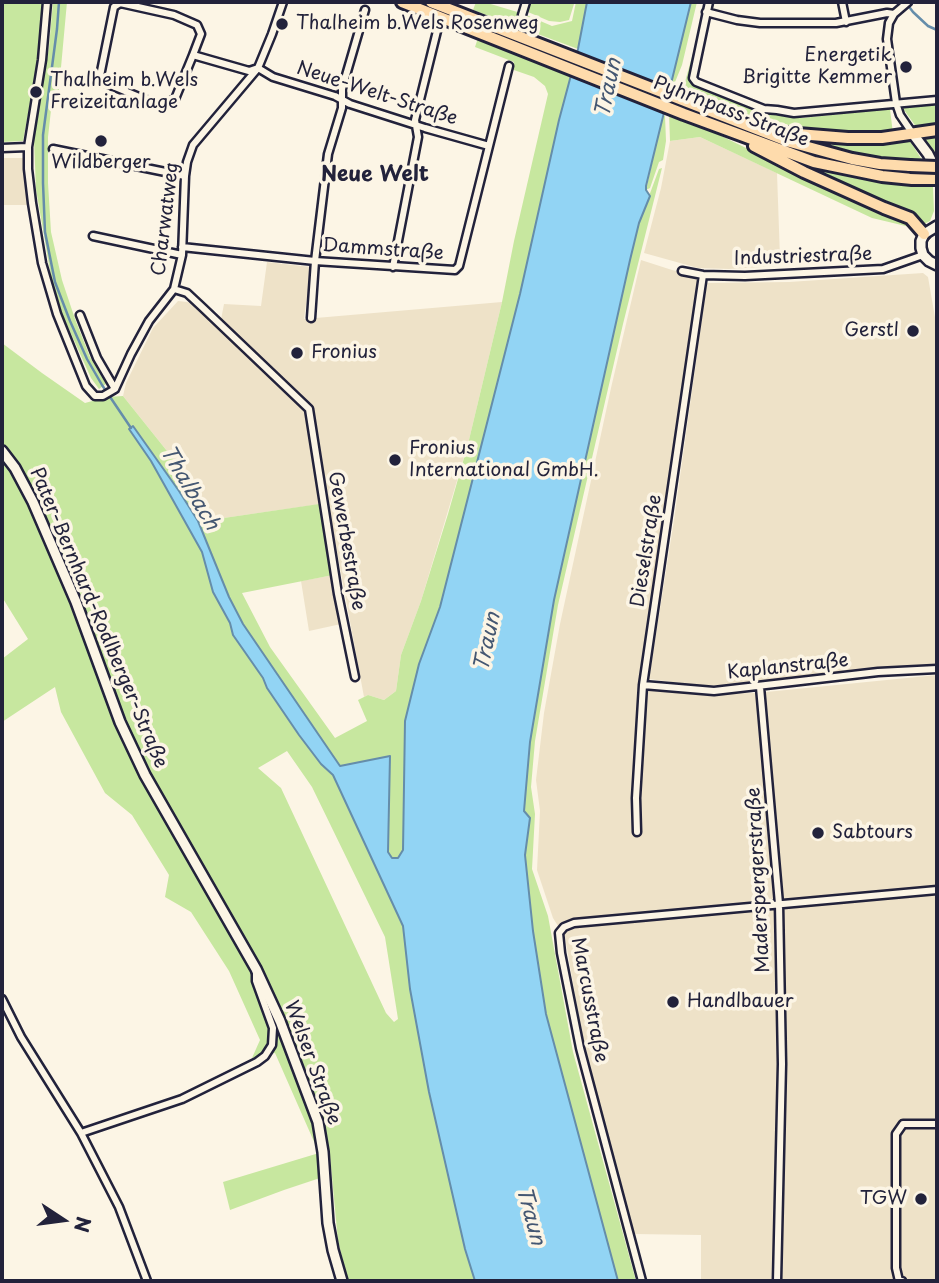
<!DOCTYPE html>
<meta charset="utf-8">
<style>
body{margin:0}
#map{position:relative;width:939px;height:1283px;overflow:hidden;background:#fcf5e5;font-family:"Playpen Sans",sans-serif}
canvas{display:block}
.frame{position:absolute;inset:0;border:4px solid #22223b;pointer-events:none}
.north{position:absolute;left:28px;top:1185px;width:70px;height:70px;-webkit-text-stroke:5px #fcf5e5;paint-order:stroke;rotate:103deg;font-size:19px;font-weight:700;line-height:28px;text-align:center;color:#22223b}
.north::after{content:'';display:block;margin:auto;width:24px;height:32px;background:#22223b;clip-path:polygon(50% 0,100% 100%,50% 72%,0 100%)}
</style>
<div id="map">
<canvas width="939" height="1283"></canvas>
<div class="frame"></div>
<div class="north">N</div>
</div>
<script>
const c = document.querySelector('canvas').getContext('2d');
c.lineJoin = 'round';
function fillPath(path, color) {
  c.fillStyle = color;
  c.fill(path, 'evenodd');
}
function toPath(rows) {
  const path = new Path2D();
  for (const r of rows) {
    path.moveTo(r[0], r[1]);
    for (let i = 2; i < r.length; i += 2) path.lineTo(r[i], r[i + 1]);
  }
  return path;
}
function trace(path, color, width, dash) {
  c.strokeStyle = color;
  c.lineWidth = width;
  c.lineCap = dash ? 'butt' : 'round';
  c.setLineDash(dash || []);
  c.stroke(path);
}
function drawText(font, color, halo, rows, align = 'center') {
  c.font = font + ' "Playpen Sans",sans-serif';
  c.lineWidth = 7;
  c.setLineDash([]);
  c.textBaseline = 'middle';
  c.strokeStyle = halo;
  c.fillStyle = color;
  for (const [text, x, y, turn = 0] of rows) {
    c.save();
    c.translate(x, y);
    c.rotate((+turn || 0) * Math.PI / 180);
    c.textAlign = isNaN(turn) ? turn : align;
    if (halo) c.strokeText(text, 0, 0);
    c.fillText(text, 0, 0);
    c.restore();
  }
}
fillPath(toPath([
 [700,137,777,173,780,258,778,266,729,269,698,268,644,253,661,188,670,141],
 [2,158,24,158,28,205,2,205],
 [641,260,672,270,701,277,660,557,640,674,639,688,703,694,756,693,937,675,937,1281,701,1281,701,1235,634,1234,601,1114,581,1029,565,937,553,918,537,870,540,811,536,780,544,713,560,624,611,388],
 [267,262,311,267,304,319,502,302,468,444,421,601,401,655,396,691,384,700,368,695,364,697,328,503,217,519,171,456,123,396,126,383,153,328,178,301,187,302,195,305,219,330,224,304,261,306],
 [923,273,928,277,937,329,937,664,733,686,694,685,649,679,674,520,707,283,789,282],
 [333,575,341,624,309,631,301,581]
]), '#eee2c8');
fillPath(toPath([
 [2,2,45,2,37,66,23,141,2,142],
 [53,2,67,2,58,100,52,101,48,137,48,183,51,232,62,280,75,319,90,357,106,384,99,389,91,378,63,316,52,282,36,189,34,140,49,47],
 [476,2,484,2,524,14,552,26,572,21,576,2,587,2,578,49,473,10],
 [530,2,566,2,574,4,569,20,560,22,549,21,528,12],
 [691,2,697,2,682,65,673,87,670,86],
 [478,38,572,75,559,120,520,294,440,607,419,664,405,721,403,850,398,859,392,858,388,852,390,756,340,766,243,624,229,597,198,521,179,491,133,426,129,429,151,461,202,552,213,592,230,623,233,635,263,678,267,688,299,735,321,764,333,775,403,926,410,989,429,1092,465,1249,475,1281,348,1281,338,1241,330,1156,319,1154,320,1178,284,1190,230,1210,223,1182,319,1153,275,1053,252,1058,260,1040,229,971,191,912,165,897,169,875,132,815,105,793,61,712,55,687,2,722,2,659,28,639,2,597,2,343,42,373,85,403,107,397,123,396,171,456,217,519,319,504,333,575,242,593,270,647,335,738,367,721,358,700,368,695,384,700,396,691,401,655,421,601,448,514,468,444,502,302,514,241,548,94,545,86,534,77,511,69,514,62,475,47],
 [287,751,312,787,385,937,398,1019,394,1022,386,1013,281,788,258,768],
 [703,42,695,80,767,113,802,118,890,109,894,142,910,141,922,160,875,158,825,148,799,139,801,129,765,121,683,89,695,46],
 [937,104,937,156,902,107],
 [669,113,703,127,781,165,902,220,910,227,872,218,700,137,670,141],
 [663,115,665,116,666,141,663,160,659,162,650,188,646,190],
 [788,158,812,167,864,180,933,187,934,211,930,221,922,225],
 [662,168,623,324,558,605,535,741,531,787,535,814,532,869,548,916,573,1052,636,1281,618,1281,546,1014,533,931,525,855,530,819,524,811,530,742,554,600,597,400,639,223,659,169]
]), '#c7e79f');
const water = toPath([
 [587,2,691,2,646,186,646,190,650,196,639,223,630,260,554,600,530,742,524,811,530,818,525,855,533,931,546,1014,618,1281,475,1281,465,1249,429,1092,410,989,403,926,333,775,321,764,299,735,267,688,263,678,233,635,230,623,213,592,202,552,151,461,129,429,133,426,179,491,198,521,229,597,243,624,340,766,390,756,388,852,392,858,398,858,403,850,405,721,419,664,440,607,520,294,559,120,578,49,587,2]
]);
fillPath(water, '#92d4f4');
trace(water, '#658daa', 2);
trace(toPath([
 [59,2,57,29,43,135,43,183,45,232,55,282,70,321,87,359,102,385,131,428],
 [907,4,913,12,928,26,937,30]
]), '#658daa', 2.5);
const street = toPath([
 [47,2,42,60,28,147,28,169,32,203,42,263,57,314,86,386,95,396,103,396,115,389,131,354,149,321,174,289,182,255,185,176,187,162,193,145,258,68,272,34,283,2],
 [709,2,693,78,696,82,764,109,777,110,794,113,937,100],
 [842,2,846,22],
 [706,12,737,20,760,23,836,23,887,13,894,14,908,2],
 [894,14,889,23,887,39,896,103,900,115,913,134],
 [522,15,526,2],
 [193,55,175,99,161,106,103,82,100,76,114,7,120,3,174,15,197,25,201,34,193,55,249,71,258,68,273,77,335,96,350,104,425,128,489,146],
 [2,148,28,147],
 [53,149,185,176],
 [93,236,182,255],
 [182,247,315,261,455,270,459,266,509,66],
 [393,267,418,137,415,120,437,31],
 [682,271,703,275,745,276,883,269,923,255],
 [174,289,187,293,202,307,309,409,338,594,355,677],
 [80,315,97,358,115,389],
 [311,318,315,261,328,154,342,108,342,89,365,10],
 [643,685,714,691,878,672,937,669],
 [760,687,779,904,782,1064,777,1281],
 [637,832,636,798,643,685,703,275],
 [2,999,21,1037,81,1133,119,1207,147,1281],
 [81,1133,182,1099,257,1062,265,1056,272,1045,273,1028,256,981,256,973],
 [642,1281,580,1048,561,953,559,933,564,927,574,923,937,890],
 [902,1281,899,1281,896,1268,896,1134,903,1124,937,1124]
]);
const secondary = toPath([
 [913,134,928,154,937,172],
 [937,226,924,234,921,241,921,248,923,255,929,261,937,265],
 [2,451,15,468,33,502,76,602,120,722,145,775,256,969,280,1021,318,1122,323,1152,328,1223,333,1250,342,1281]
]);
const primary = toPath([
 [402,2,684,114,814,162,882,176,912,179,937,179],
 [431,2,790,142,852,159,880,164,910,166],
 [773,132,848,138,882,138,937,130],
 [754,146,804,172,884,208,910,218,924,234]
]);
trace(street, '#22223b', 11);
trace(secondary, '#22223b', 14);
trace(primary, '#22223b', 16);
trace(street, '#fcf5e5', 6);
trace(secondary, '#fcf5e5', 9);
trace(primary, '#fedbac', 10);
const primaryBridge = toPath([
 [910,166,937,167]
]);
trace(primaryBridge, '#22223b', 16, []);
trace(primaryBridge, '#fedbac', 10);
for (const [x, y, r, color] of [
 [282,24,7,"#22223b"],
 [906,67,7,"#22223b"],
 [36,92,7,"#22223b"],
 [101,141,7,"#22223b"],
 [913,331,7,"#22223b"],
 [297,353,7,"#22223b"],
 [395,460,7,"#22223b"],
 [818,833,7,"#22223b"],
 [673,1002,7,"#22223b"],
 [921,1199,7,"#22223b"]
]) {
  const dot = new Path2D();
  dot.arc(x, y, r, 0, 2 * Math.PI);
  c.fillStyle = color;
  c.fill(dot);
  trace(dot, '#fcf5e5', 2.5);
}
drawText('19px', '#22223b', '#fcf5e5', [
 ["Thalheim b.Wels Rosenweg",296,24],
 ["Energetik",892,56,"right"],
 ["Brigitte Kemmer",892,78,"right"],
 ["Thalheim b.Wels",50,81],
 ["Freizeitanlage",50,103],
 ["Wildberger",101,163,"center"],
 ["Gerstl",899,331,"right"],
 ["Fronius",311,353],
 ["Fronius",409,449],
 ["International GmbH.",409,471],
 ["Sabtours",832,833],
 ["Handlbauer",687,1002],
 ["TGW",907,1199,"right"]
], 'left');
drawText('19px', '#22223b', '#fcf5e5', [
 ["Neue-Welt-Straße",377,94,18],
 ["Pyhrnpass Straße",731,112,21],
 ["Charwatweg",166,219,-83],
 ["Dammstraße",383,250,4],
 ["Industriestraße",803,257,-2],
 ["Gewerbestraße",346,541,80],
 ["Dieselstraße",647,551,-81],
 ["Pater-Bernhard-Rodlberger-Straße",98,618,67],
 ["Kaplanstraße",788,667,-6],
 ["Maderspergerstraße",759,880,-93],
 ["Marcusstraße",589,1000,79],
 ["Welser Straße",312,1063,70]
]);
drawText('italic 21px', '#445772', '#fcf5e5', [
 ["Traun",609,88,-78],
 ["Thalbach",189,488,59],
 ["Traun",488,642,-78],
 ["Traun",530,1216,75]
]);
drawText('bold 21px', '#22223b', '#fcf5e5', [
 ["Neue Welt",375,175]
]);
</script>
